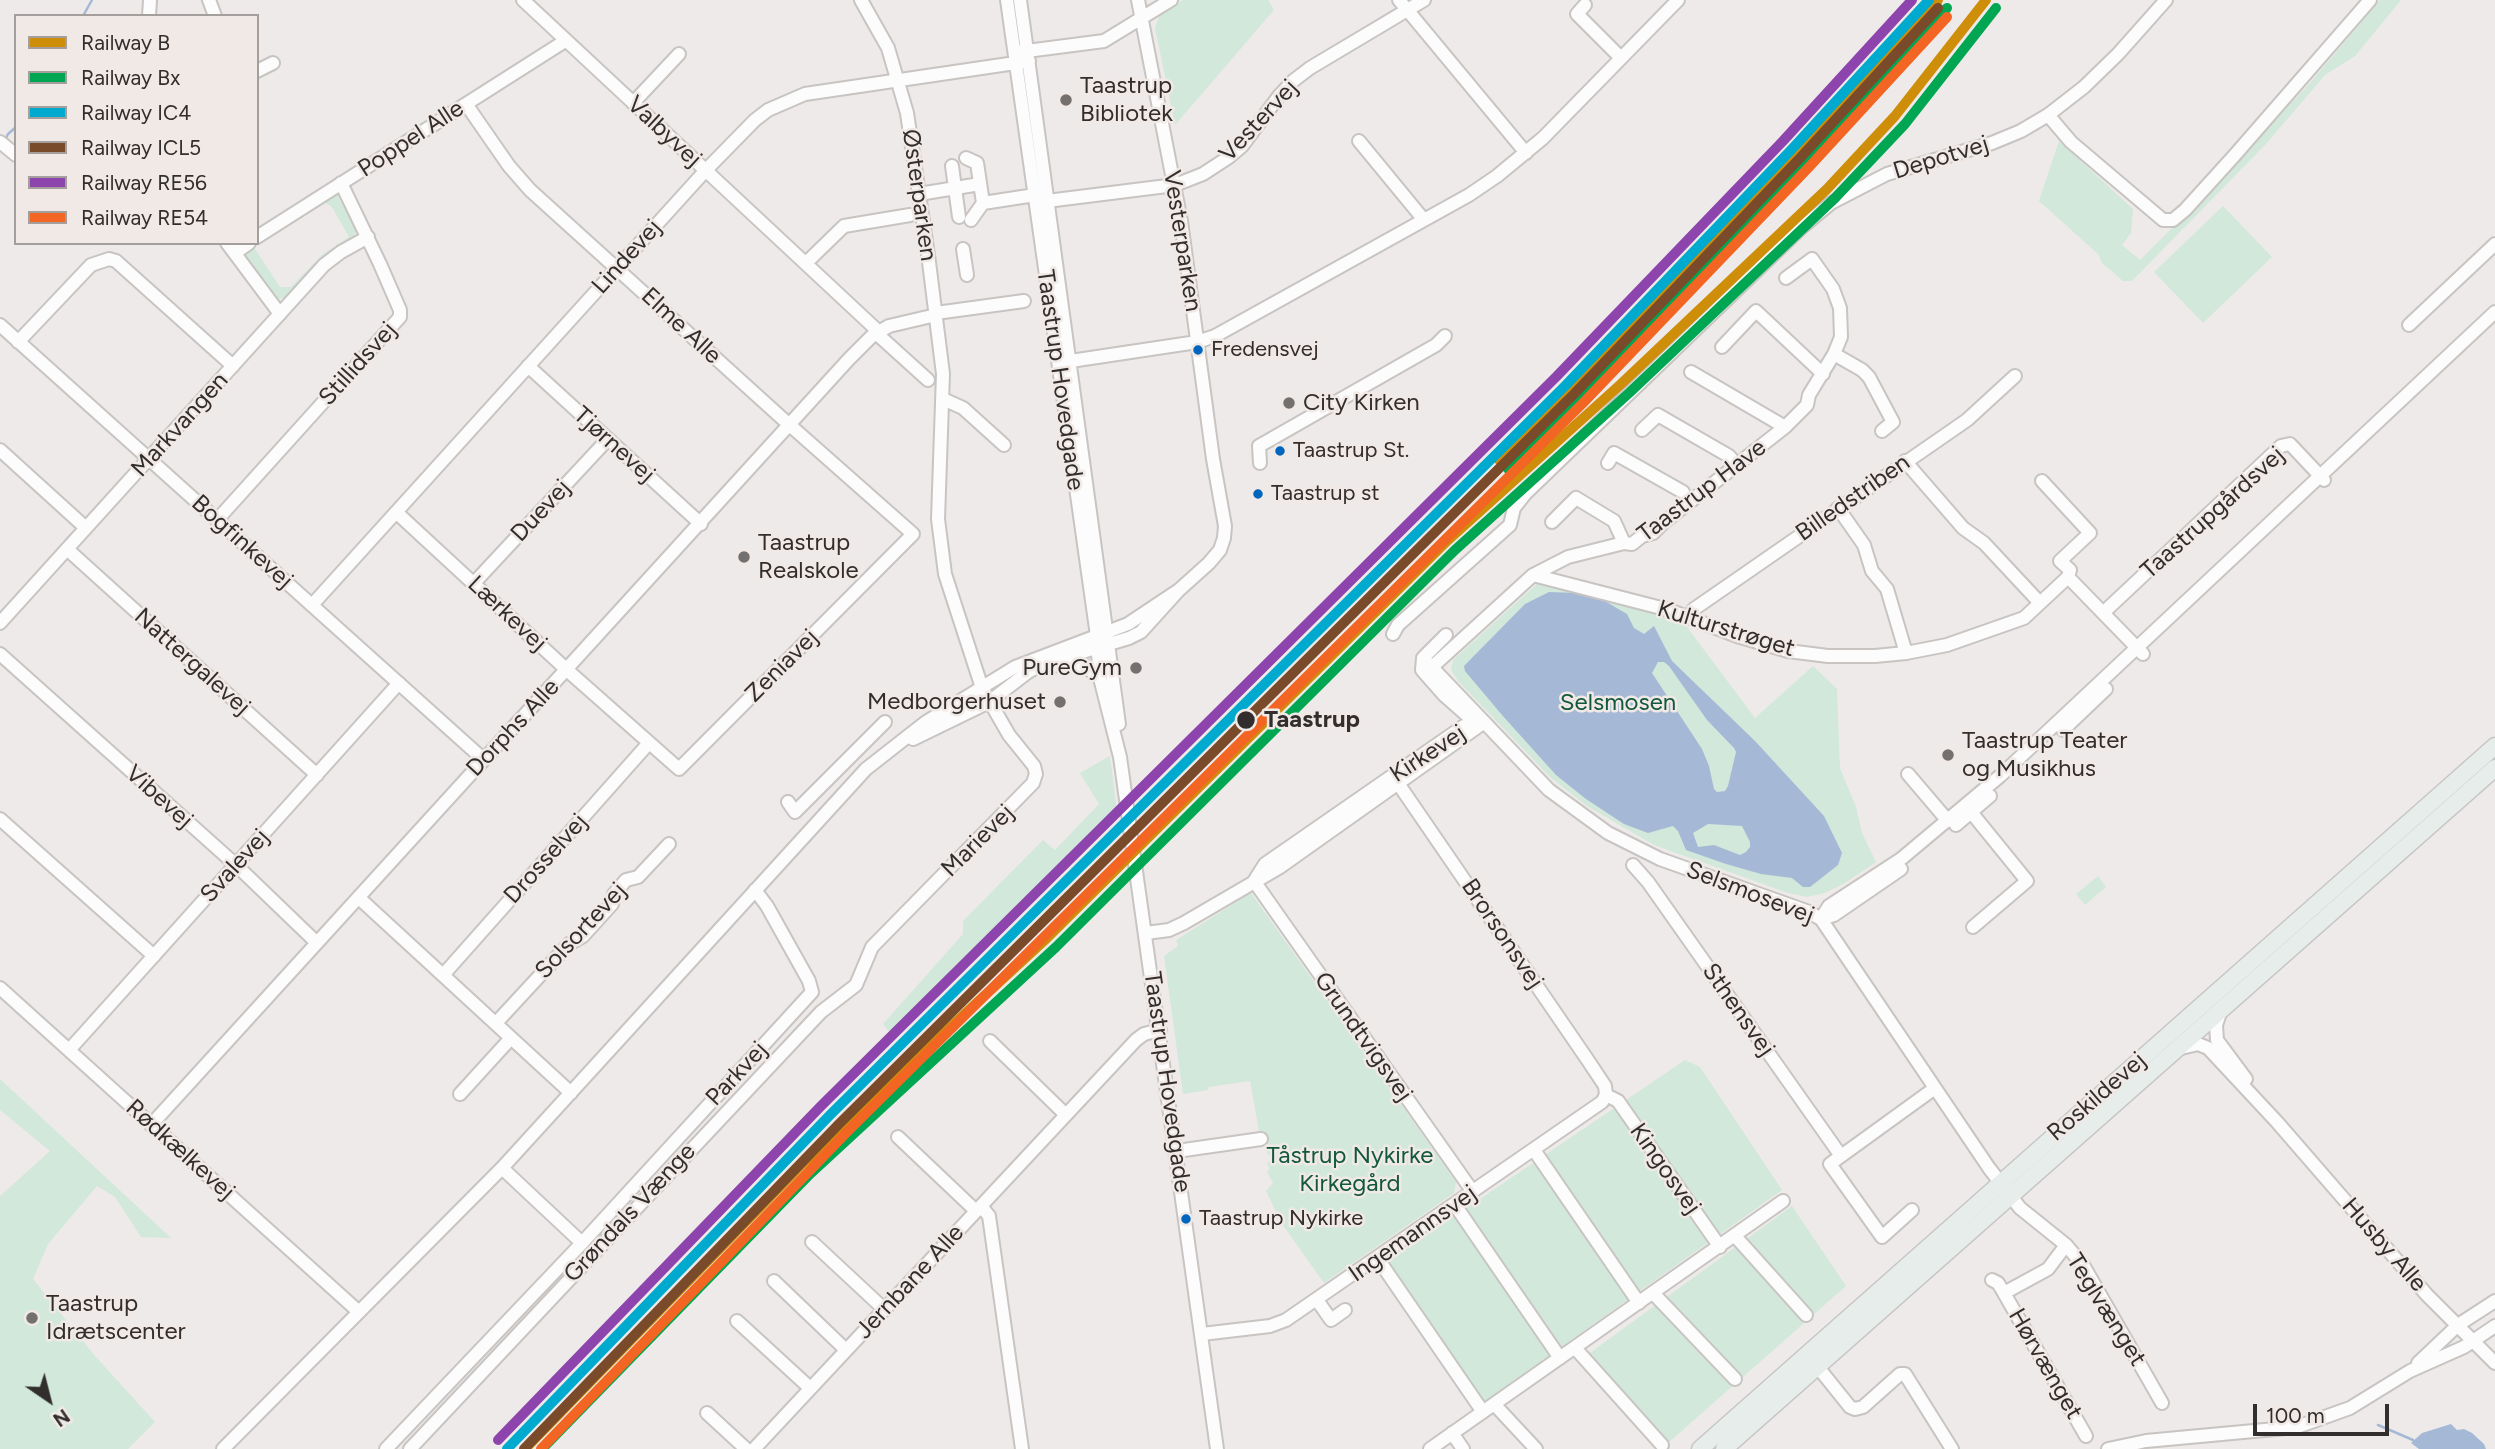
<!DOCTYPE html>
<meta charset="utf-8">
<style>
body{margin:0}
#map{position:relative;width:2495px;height:1449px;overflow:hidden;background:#eeeae9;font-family:Figtree,sans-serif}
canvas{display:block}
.legend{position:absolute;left:14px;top:14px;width:245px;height:231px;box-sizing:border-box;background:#f1e9e6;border:2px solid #a49e9c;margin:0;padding:9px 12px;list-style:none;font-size:21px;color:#312e2d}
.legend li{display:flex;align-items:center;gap:14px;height:35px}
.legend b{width:35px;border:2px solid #a49e9c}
.north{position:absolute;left:14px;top:1365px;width:70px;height:70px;-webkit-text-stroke:5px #f1e9e6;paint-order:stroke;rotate:145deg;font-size:19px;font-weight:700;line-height:28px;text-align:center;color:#312e2d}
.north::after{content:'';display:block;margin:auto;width:24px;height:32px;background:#312e2d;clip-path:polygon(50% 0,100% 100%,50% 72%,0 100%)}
.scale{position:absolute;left:2253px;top:1404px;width:136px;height:32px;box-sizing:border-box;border:4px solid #312e2d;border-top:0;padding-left:9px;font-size:21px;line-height:24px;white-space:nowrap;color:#312e2d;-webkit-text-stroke:5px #f1e9e6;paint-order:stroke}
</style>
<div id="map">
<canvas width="2495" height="1449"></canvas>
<ul class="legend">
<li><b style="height:9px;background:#cf8e09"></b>Railway B</li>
<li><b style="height:9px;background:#00a651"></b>Railway Bx</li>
<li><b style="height:9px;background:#00a9ce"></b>Railway IC4</li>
<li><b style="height:9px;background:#7a4b2a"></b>Railway ICL5</li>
<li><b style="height:9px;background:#8e44ad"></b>Railway RE56</li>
<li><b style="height:9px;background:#f26522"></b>Railway RE54</li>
</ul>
<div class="north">N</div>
<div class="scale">100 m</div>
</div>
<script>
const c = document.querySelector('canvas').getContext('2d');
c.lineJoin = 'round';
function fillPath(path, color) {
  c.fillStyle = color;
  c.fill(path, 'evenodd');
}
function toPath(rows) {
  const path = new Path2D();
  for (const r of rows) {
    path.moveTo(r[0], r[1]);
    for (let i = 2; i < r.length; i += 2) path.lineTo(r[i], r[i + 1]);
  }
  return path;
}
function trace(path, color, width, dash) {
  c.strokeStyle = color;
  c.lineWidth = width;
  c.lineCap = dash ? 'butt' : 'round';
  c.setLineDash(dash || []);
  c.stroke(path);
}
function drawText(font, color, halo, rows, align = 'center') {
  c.font = font + ' Figtree,sans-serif';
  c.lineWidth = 5;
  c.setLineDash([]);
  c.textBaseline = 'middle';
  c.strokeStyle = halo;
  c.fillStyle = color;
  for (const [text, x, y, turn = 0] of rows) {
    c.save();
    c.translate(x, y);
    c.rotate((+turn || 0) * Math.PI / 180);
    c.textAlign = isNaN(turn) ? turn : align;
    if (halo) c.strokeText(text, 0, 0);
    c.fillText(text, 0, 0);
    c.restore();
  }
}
fillPath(toPath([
 [1183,0,1268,0,1274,10,1175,125,1155,28,1160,14],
 [2380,0,2401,0,2355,56,2325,75,2265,145,2132,281,2123,281,2102,263,2098,254,2039,201,2059,141,2133,209,2131,233,2122,245,2140,260,2217,183,2310,83],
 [336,193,356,230,354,238,323,258,285,298,277,299,242,252,260,242,260,244,255,245,255,249,280,287,291,287,323,254,349,237,332,207,324,202],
 [2223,206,2272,257,2203,323,2154,272],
 [1548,574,1678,615,1755,718,1813,666,1837,689,1840,768,1856,807,1862,833,1876,862,1845,883,1825,893,1807,897,1785,892,1654,845,1587,806,1551,778,1458,681,1451,670,1453,660],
 [1110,756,1117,812,891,1034,883,1024,963,934,963,921,1043,840,1055,850,1099,804,1080,773],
 [2098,876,2106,887,2085,905,2076,894],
 [1251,893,1456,1182,1454,1193,1324,1283,1282,1224,1266,1191,1273,1183,1267,1172,1270,1168,1267,1164,1271,1159,1264,1147,1266,1139,1259,1131,1250,1081,1209,1087,1208,1090,1183,1094,1164,956,1178,946,1176,940],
 [1685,1060,1700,1067,1782,1190,1481,1404,1384,1264],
 [0,1079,171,1238,141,1237,115,1197,97,1186,48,1244,33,1279,95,1356,155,1422,128,1449,0,1449,0,1196,50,1151,0,1110],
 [1792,1206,1846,1286,1668,1443,1587,1355]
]), '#d1e8db');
fillPath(toPath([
 [1549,592,1577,593,1603,600,1627,614,1634,628,1644,634,1654,626,1672,661,1755,741,1824,816,1842,853,1838,865,1810,887,1803,887,1792,878,1761,874,1726,864,1686,850,1678,831,1673,826,1648,833,1624,824,1586,799,1556,775,1502,715,1465,671,1464,666,1525,604],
 [1658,662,1664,662,1669,666,1707,720,1734,748,1736,752,1728,786,1725,791,1717,792,1714,789,1709,766,1702,749,1652,673],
 [1708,824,1742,826,1750,842,1750,847,1746,852,1740,855,1714,845,1698,847,1693,833],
 [2451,1424,2457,1430,2464,1429,2472,1433,2484,1444,2486,1449,2419,1449,2411,1443,2422,1433]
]), '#a5b9d6');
trace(toPath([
 [83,16,92,0],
 [5,140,8,134,16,127],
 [2378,1425,2413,1440]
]), '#a5b9d6', 2.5);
const minor = toPath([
 [209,0,215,16],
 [523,0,879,332],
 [1007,0,1096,629,1100,678,1120,757,1217,1449],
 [1020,0,1119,724],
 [1399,0,1526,153],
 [1585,5,1577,14,1621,58],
 [149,16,150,0],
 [1019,52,1104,41,1171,0],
 [257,71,273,63],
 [633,103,679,54],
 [2048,115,2071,142,2163,220,2173,220,2185,210,2234,156,2370,0],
 [1359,141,1424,220],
 [0,142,16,155],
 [966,158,977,163,983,203],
 [952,166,959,217],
 [919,194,980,184],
 [1039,202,1175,185,1203,174,1229,157,1242,146,1279,96,1293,81,1310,68,1424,0],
 [971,220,983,203,1035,195],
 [257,237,565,41],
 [227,243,280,314],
 [963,249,967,275],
 [235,253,249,243],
 [806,263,844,226,910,215],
 [936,313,1024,301],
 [0,325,483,759],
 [2409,325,2495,244],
 [876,333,928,380],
 [18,342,91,265,109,259,116,261,233,366],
 [1722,347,1756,311,1823,374],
 [1834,354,1862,370,1869,377,1893,422,1882,431],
 [1064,362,1197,342,1215,336,1469,195,1497,176,1543,138,1678,0],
 [528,366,701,524],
 [1691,372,1785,427],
 [943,399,963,408,1004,445],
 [1642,430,1658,415,1729,456,1737,465],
 [0,450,86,528],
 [1905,461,1963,528,1984,543,2040,603],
 [1260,463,1259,446,1436,345,1445,336],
 [1608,463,1614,453,1683,492],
 [2042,481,2090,533,2060,561,2070,570,2068,577,2143,654],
 [1838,508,1864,545,1872,571,1887,589,1906,653],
 [396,512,567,670,679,769,913,534,784,420,530,190,509,166,466,104],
 [217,520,400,317,400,310,380,264,341,183],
 [1552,522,1576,498,1614,521,1624,543],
 [67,549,317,775],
 [1533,575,1669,610,1737,636,1788,651,1828,656,1875,656,1906,653,1947,645,2024,618,2068,577],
 [474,583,608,439],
 [312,605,706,170,755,120,768,110,805,94,1029,61],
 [2103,613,2281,446,2290,444,2324,480],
 [1689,618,1694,609,1967,420,2015,376],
 [0,623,324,265,341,252,368,237],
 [1393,634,1398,625,1510,525,1514,508,1525,494,1802,227,1831,203,1887,174,1992,143,2021,131,2048,115,2084,87,2118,54,2166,0],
 [1446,635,1423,658,1422,670,1444,695,1470,718],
 [0,654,236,865,316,942],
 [1423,658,1549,790,1608,833,1660,859,1809,912,1821,919,1989,1168,2020,1208,2066,1245,2083,1265,2162,1403],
 [1049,662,1129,638,1141,632,1179,590,1209,563,1220,550,1224,538,1225,526,1213,459,1181,221,1138,0],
 [1432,667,1533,575,1568,557,1624,543,1632,544,1642,536,1653,533,1663,523,1785,427,1807,405,1809,395,1834,354,1841,337,1840,308,1833,289,1812,259,1786,278],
 [2063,730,2106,689],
 [913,739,989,702,1028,672,1040,665,1085,666,1100,678],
 [1908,774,1948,821],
 [1393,776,1587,1059,1605,1086,1606,1095],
 [788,802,795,812,885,722],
 [1971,812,2027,881,1973,927],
 [0,819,154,956],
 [1956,825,1990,796],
 [1633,865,1648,882,1841,1156],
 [1256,878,1265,864,1464,726,1481,724],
 [1254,881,1473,1192],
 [359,898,571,1093],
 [1821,919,1829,906,1901,859,2000,776,2495,312],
 [1821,919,1834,915,1901,869],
 [1146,933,1169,930,1184,923,1280,867,1483,723],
 [444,974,648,744],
 [0,988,359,1312],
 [2221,1010,2216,1025,2217,1040,2246,1079],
 [496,1023,569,944,583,936,612,904,614,894,626,880,638,877,669,844],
 [990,1041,1066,1115],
 [70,1049,399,683],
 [2177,1049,2198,1044,2208,1048,2277,1122,2427,1295,2495,1363],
 [460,1094,511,1038],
 [1606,1095,1618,1101,1720,1247],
 [151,1125,849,359,872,336,889,326,936,315],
 [898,1137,976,1211],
 [1534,1150,1639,1303],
 [1177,1151,1261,1139],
 [502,1168,582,1243],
 [1455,1205,1560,1358],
 [981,1206,989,1216,1022,1449],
 [1912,1210,1882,1237,1830,1164,1935,1088],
 [1735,1236,1806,1315],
 [812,1242,885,1310],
 [2066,1245,2048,1269,2004,1293,2086,1436],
 [1378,1259,1483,1412],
 [1992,1280,1998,1283,2004,1293],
 [774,1281,846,1350],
 [1653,1293,1735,1379],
 [1317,1300,1331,1320,1345,1310],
 [737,1321,810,1388],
 [1202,1334,1270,1326,1286,1320,1602,1102,1606,1095],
 [1575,1348,1662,1445],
 [2418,1363,2458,1325,2495,1301],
 [1817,1366,1850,1407,1855,1409,1863,1407,1900,1374,1905,1374,1952,1449],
 [1494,1404,1536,1449],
 [707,1413,746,1449],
 [1452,1433,1463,1449],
 [223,1449,502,1168,866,769,926,722,1015,667,1128,624,1179,590],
 [386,1449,582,1243,812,992,809,981,767,906,755,890],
 [410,1449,821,1012,856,985,872,947,1033,783,1036,774,1034,766,1009,735,982,688,945,574,938,519,943,374,929,262,907,113,888,48,861,0],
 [754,1449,1136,1040,1144,1034,1160,1030],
 [1430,1449,1783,1201],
 [2108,1449,2146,1441,2297,1427,2350,1408,2410,1371,2464,1347,2495,1326]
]);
const major = toPath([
 [1700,1449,2495,746],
 [1724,1449,2495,768]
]);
trace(minor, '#c7c4c2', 16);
trace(major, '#c7c6c5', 19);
trace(minor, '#fcfcfc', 12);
trace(major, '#e6edeb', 16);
trace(toPath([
 [1499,460,1699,258,1938,0],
 [525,1449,801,1165,1047,938,1447,541,1621,384,1827,189,1895,116,1986,0]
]), '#cf8e09', 10);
trace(toPath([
 [1508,469,1708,266,1947,8],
 [542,1449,810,1174,1056,947,1455,550,1629,393,1835,198,1905,124,1996,8]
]), '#00a651', 10);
trace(toPath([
 [507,1449,830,1115,1565,386,1792,149,1929,0]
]), '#00a9ce', 10);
trace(toPath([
 [524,1449,839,1124,1574,394,1801,157,1938,8]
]), '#7a4b2a', 10);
trace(toPath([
 [498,1440,821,1106,1556,377,1783,141,1912,0]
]), '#8e44ad', 10);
trace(toPath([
 [541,1449,847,1132,1583,403,1810,166,1947,17]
]), '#f26522', 10);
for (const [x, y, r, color] of [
 [1066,100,7,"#73706f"],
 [1198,350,6,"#0065bd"],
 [1289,403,7,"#73706f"],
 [1280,451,6,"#0065bd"],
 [1258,494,6,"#0065bd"],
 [744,557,7,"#73706f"],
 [1136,668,7,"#73706f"],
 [1060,702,7,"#73706f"],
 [1246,720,10,"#312e2d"],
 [1948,755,7,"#73706f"],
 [1186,1219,6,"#0065bd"],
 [32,1318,7,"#73706f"]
]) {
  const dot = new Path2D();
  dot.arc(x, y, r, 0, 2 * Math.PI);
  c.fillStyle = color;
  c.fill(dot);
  trace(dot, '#f1e9e6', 2.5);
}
drawText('22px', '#312e2d', '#f1e9e6', [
 ["Fredensvej",1211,350],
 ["Taastrup St.",1293,451],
 ["Taastrup st",1271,494],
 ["Taastrup Nykirke",1199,1219]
], 'left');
drawText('24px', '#312e2d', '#f1e9e6', [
 ["Taastrup",1080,86],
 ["Bibliotek",1080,114],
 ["City Kirken",1303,403],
 ["Taastrup",758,543],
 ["Realskole",758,571],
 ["PureGym",1122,668,"right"],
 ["Medborgerhuset",1046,702,"right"],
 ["Taastrup Teater",1962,741],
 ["og Musikhus",1962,769],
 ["Taastrup",46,1304],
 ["Idrætscenter",46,1332]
], 'left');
drawText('24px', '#312e2d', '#f1e9e6', [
 ["Vestervej",1259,121,-47],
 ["Valbyvej",664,132,43],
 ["Poppel Alle",411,139,-33],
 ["Depotvej",1941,158,-17],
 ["Østerparken",919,195,82],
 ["Vesterparken",1182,241,81],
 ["Lindevej",627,257,-48],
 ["Elme Alle",681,326,43],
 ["Stillidsvej",358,364,-48],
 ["Taastrup Hovedgade",1060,380,82],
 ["Markvangen",180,425,-48],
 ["Tjørnevej",614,445,42],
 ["Taastrup Have",1702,491,-37],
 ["Billedstriben",1853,498,-35],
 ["Duevej",541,511,-47],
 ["Taastrupgårdsvej",2213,513,-42],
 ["Bogfinkevej",242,542,42],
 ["Lærkevej",507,614,43],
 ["Kulturstrøget",1726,629,17],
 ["Nattergalevej",192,662,42],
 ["Zeniavej",782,666,-45],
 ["Dorphs Alle",513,728,-47],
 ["Kirkevej",1428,754,-33],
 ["Vibevej",159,797,42],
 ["Marievej",978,841,-45],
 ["Drosselvej",546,859,-48],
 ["Svalevej",235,866,-48],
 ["Selsmosevej",1750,893,21],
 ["Solsortevej",581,931,-47],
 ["Brorsonsvej",1502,934,56],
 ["Sthensvej",1738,1010,55],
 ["Grundtvigsvej",1363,1037,55],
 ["Parkvej",737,1074,-47],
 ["Taastrup Hovedgade",1167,1082,82],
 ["Roskildevej",2097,1097,-41],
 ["Rødkælkevej",180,1150,42],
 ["Kingosvej",1665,1169,55],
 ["Grøndals Vænge",630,1213,-47],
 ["Ingemannsvej",1413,1234,-35],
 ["Husby Alle",2384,1245,49],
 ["Jernbane Alle",910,1282,-47],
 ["Teglvænget",2106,1310,58],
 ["Hørvænget",2045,1364,60]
]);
drawText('24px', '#11583e', '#f1e9e6', [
 ["Selsmosen",1618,703],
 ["Tåstrup Nykirke",1350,1156],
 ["Kirkegård",1350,1184]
]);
drawText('bold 24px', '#312e2d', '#f1e9e6', [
 ["Taastrup",1264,720]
], 'left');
</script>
